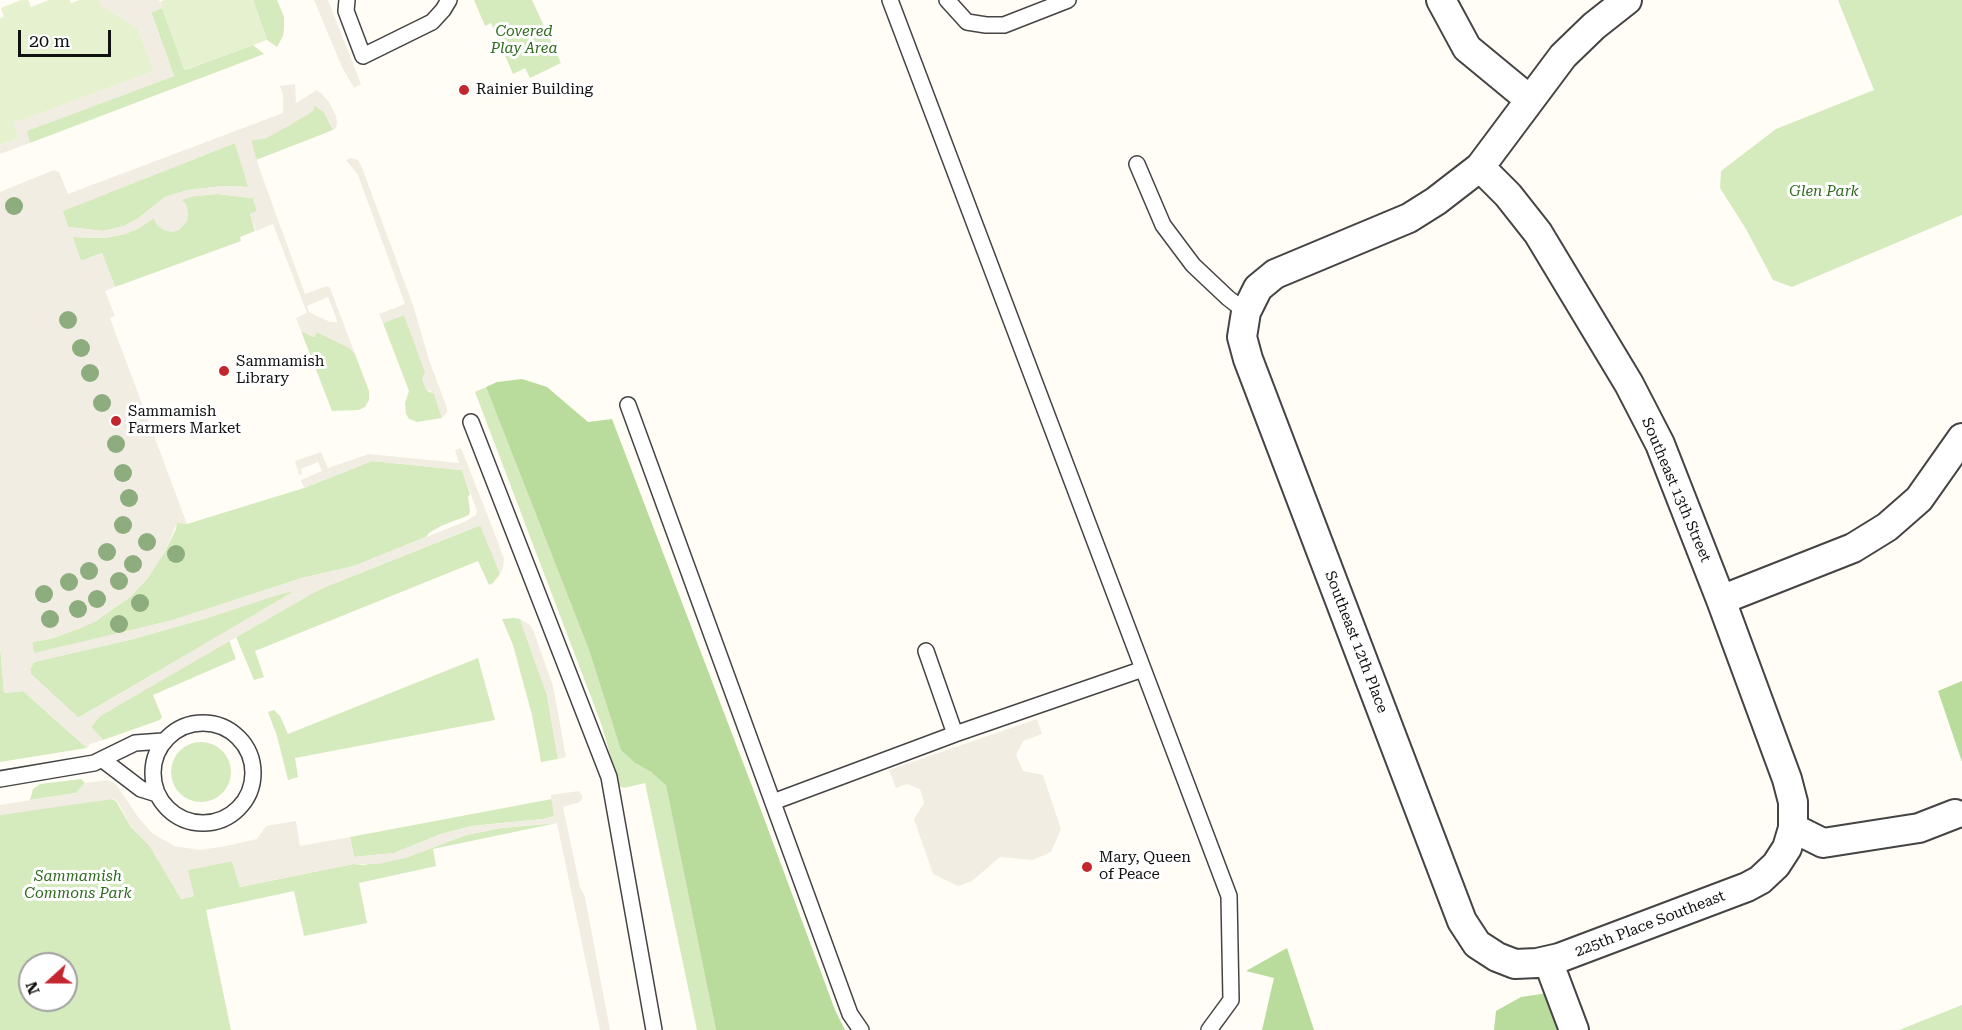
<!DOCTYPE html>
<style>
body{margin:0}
#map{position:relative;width:1962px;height:1030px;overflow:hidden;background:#fffdf5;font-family:"Roboto Serif",serif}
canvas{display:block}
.north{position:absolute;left:18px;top:952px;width:60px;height:60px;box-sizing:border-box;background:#fff;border:2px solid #a0a0a0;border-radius:50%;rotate:249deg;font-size:16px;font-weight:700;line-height:24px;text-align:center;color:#111}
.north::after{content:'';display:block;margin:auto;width:21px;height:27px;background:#c4262e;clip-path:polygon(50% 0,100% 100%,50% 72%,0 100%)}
.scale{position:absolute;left:18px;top:30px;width:93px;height:27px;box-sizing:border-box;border:3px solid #111;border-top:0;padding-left:8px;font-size:18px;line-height:21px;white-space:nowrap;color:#111;-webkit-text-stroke:4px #fff;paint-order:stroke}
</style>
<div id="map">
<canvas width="1962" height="1030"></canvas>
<div class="north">N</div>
<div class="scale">20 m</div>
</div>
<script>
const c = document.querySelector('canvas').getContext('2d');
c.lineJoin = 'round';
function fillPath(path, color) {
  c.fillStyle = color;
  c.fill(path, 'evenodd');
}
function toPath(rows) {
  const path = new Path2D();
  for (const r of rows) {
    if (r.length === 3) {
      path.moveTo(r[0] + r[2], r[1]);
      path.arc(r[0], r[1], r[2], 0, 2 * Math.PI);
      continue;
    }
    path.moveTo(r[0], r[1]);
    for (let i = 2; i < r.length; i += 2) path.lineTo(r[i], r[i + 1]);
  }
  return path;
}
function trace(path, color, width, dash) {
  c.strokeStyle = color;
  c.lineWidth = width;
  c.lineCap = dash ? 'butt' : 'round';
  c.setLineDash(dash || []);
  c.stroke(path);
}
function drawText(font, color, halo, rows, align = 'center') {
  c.font = font + ' "Roboto Serif",serif';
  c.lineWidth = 6;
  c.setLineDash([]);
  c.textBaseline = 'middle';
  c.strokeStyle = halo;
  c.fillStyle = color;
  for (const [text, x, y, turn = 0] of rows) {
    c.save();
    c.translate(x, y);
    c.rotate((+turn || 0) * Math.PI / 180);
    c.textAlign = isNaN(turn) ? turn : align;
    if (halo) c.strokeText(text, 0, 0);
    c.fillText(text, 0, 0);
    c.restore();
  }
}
fillPath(toPath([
 [253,0,277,0,284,17,284,29,283,36,277,47,267,40],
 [474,0,532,0,561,63,530,78,525,68,513,74,491,23,485,26],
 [1838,0,1962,0,1962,215,1792,287,1773,280,1746,229,1720,188,1721,171,1776,129,1874,90],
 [162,8,185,70,253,45,264,54,30,143,26,131,174,76,151,12],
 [314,106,317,106,324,112,333,130,256,160,251,140,266,138,313,111],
 [235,143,249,187,223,186,188,190,165,197,137,219,124,226,103,231,68,227,62,211],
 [217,194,253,198,257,211,250,214,255,231,240,237,241,241,115,287,102,253,81,261,72,237,105,238,125,234,139,228,154,218,185,224,188,212,181,200,194,196],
 [404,315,426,373,422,378,426,389,429,392,434,393,442,418,417,422,409,419,406,414,405,403,409,391,383,323],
 [301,331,314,337,317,332,350,348,355,354,369,391,369,400,365,407,359,410,332,411],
 [486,387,589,650,621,749,635,763,651,772,666,784,716,1030,697,1030,645,783,624,788,619,786,602,726,475,392],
 [372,461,462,470,470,494,468,497,470,511,469,515,441,526,429,533,426,537,354,566,302,578,173,620,34,654,32,642,50,639,78,629,96,621,130,597,147,579,164,553,176,529,177,522,187,524,304,488],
 [481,525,500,574,493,583,489,585,478,561,255,651,264,677,254,680,236,637,320,589],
 [296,591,78,718,31,674,30,669,34,662,133,639,207,618,283,593],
 [514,618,520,619,547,695,558,759,541,762,532,715,513,645,502,619],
 [229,640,236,659,153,695,162,717,160,720,103,740,91,727,100,716],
 [0,644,4,693,23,691,87,748,0,762],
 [478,658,495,720,295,758,298,777,288,780,277,736,268,712,274,710,280,716,288,734],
 [201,772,30],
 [81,779,85,783,76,793,30,800,33,789,40,784],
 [108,798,116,801,131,827,150,846,181,899,194,896,187,870,232,861,240,887,353,864,363,865,405,858,466,835,501,828,557,823,433,849,436,866,359,883,367,923,304,936,294,891,206,910,231,1030,0,1030,0,815],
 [30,964,66,964,66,1000,30,1000],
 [552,799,555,816,543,819,472,826,441,834,394,853,354,857,350,837],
 [1962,1005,1962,1030,1899,1030]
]), '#d5ebbd');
fillPath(toPath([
 [522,379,547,387,588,422,612,419,755,794,835,1010,845,1030,716,1030,666,785,651,772,635,763,621,750,589,650,486,387,497,382],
 [1962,681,1962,762,1938,691],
 [1287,948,1314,1030,1262,1030,1274,978,1246,971],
 [1548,993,1562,1030,1494,1030,1496,1011,1521,997]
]), '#b9dc9c');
fillPath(toPath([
 [21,0,28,0,31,7,49,0,70,0,71,3,80,0,100,0,102,6,138,28,154,71,14,123,19,138,0,145,0,18,4,17,1,8],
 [164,0,253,0,267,40,184,70,160,2]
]), '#e6f2cf');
fillPath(toPath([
 [100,0,159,0,162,8,151,13,174,76,27,131,30,143,0,154,0,145,19,138,13,123,154,71,138,28,102,6],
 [314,0,328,0,361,84,354,88,342,67],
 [295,84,296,103,317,90,323,95,329,102,336,116,337,123,336,128,333,130,324,112,314,106,313,111,285,128,266,138,251,141,261,173,305,294,327,286,330,288,355,354,350,348,317,332,314,337,301,331,296,318,307,313,273,224,256,231,250,214,257,211,253,198,217,194,194,196,182,200,186,204,188,212,188,219,185,224,178,231,171,232,163,230,156,224,154,218,139,228,125,234,105,238,73,237,81,261,102,253,115,287,105,291,115,316,110,318,187,524,177,523,164,553,147,579,130,597,96,621,78,629,50,639,32,642,34,653,173,620,302,578,354,566,466,521,476,515,477,511,462,470,372,461,304,488,301,480,322,471,318,462,301,469,302,474,299,475,295,461,321,452,328,468,369,454,459,463,455,450,461,448,498,542,504,559,503,568,500,574,480,525,320,589,100,716,91,727,103,740,90,744,87,748,23,691,4,693,0,644,0,192,54,170,59,172,68,194,283,113,283,96,280,86],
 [235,143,248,187,223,186,188,190,165,197,137,219,124,226,103,231,68,227,63,211],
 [328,297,337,320,337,322,330,322,309,312,307,306],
 [294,591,79,718,31,674,30,669,34,662,133,639,207,618,283,593],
 [351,158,358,160,361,165,413,305,429,360,447,408,447,412,442,418,434,393,426,389,422,378,425,373,404,315,383,323,379,314,405,304,358,175,346,160],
 [520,619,530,625,534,632,553,686,566,757,558,759,547,695],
 [1037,719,1042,734,1023,741,1016,755,1023,771,1043,775,1061,829,1051,852,1033,860,1000,857,972,881,958,886,933,874,914,819,924,803,920,789,907,784,896,788,889,770],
 [107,780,116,784,138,817,152,833,174,846,200,850,226,846,257,839,266,826,296,821,300,846,350,837,354,857,394,853,441,834,473,826,543,819,554,817,551,795,579,791,583,797,580,802,563,807,580,887,585,897,610,1030,600,1030,557,823,501,828,466,835,405,858,378,864,353,864,240,887,232,861,188,870,194,896,181,899,150,847,131,826,117,801,113,799,0,815,0,805,76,793,85,783]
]), '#f1ede2');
const service = toPath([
 [347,0,346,11,363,56,432,22,443,10,449,0],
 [890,0,1229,896,1231,1000,1209,1030],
 [947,0,967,22,986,25,1004,25,1068,0],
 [1137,164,1163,225,1193,265,1228,298,1246,312],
 [628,405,850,1014,861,1030],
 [471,422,609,777,654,1030],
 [926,651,955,734],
 [203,773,50],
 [103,760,141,789,157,794],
 [0,779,94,763,135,743,163,741],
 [773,802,955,734,1143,669]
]);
const minor = toPath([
 [1441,0,1467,48,1530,100],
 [1480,167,1508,195,1538,233,1629,384,1660,444,1721,600,1787,779,1793,802,1793,828,1787,848,1776,865,1760,880,1747,887,1559,958,1537,963,1515,964,1497,957,1477,944,1462,921,1248,359,1242,337,1246,312,1258,288,1275,274,1409,218,1436,201,1480,167,1563,56,1594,26,1627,0],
 [1721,600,1853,548,1887,527,1919,499,1962,438],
 [1793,828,1823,843,1919,828,1955,814],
 [1548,961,1574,1030]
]);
trace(service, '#444', 18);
trace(minor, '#444', 32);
trace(service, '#fff', 15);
trace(minor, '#fff', 28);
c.fillStyle = '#8dad7f';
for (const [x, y] of [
 [14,206],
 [68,320],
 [81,348],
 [90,373],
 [102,403],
 [116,444],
 [123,473],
 [129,498],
 [123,525],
 [147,542],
 [107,552],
 [176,554],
 [133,564],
 [89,571],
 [119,581],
 [69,582],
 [44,594],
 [97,599],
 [140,603],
 [78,609],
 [50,619],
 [119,624]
]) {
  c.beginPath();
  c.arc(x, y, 9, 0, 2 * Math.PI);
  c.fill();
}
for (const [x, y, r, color] of [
 [464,90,6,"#c4262e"],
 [224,371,6,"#c4262e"],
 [116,421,6,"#c4262e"],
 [1087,867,6,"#c4262e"]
]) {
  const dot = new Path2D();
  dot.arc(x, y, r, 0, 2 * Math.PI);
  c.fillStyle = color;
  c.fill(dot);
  trace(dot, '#fff', 2);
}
drawText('italic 15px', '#2f6b1f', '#fff', [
 ["Covered",524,32],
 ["Play Area",524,49],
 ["Glen Park",1824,192],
 ["Sammamish",78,877],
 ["Commons Park",78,894]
]);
drawText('15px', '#111', '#fff', [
 ["Rainier Building",476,90],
 ["Sammamish",236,362],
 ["Library",236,379],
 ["Sammamish",128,412],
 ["Farmers Market",128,429],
 ["Mary, Queen",1099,858],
 ["of Peace",1099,875]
], 'left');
drawText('15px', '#111', '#fff', [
 ["Southeast 13th Street",1676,490,67],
 ["Southeast 12th Place",1356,642,69],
 ["225th Place Southeast",1650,924,-21]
]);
</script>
